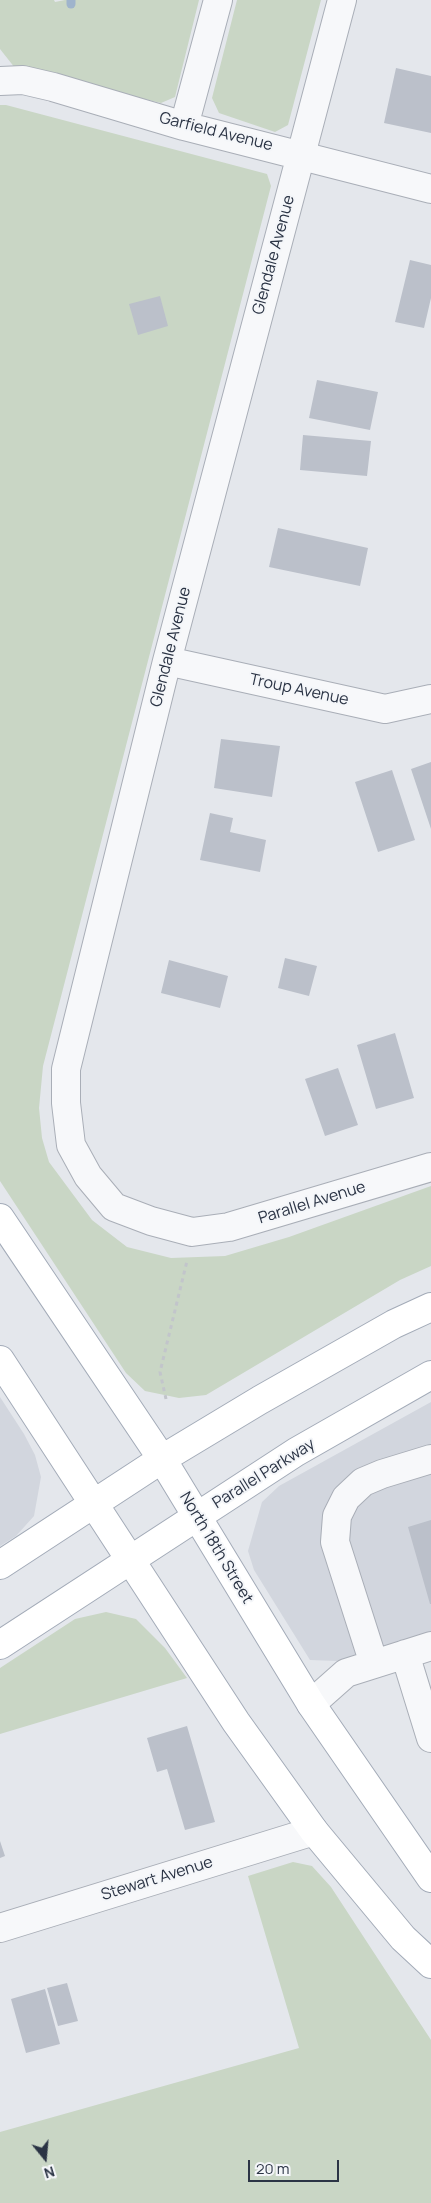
<!DOCTYPE html>
<style>
body{margin:0}
#map{position:relative;width:431px;height:2203px;overflow:hidden;background:#e4e7ec;font-family:Manrope,sans-serif}
canvas{display:block}
.north{position:absolute;left:20px;top:2133px;width:50px;height:50px;-webkit-text-stroke:4px #f4f6f9;paint-order:stroke;rotate:163deg;font-size:14px;font-weight:700;line-height:20px;text-align:center;color:#2b3445}
.north::after{content:'';display:block;margin:auto;width:18px;height:22px;background:#2b3445;clip-path:polygon(50% 0,100% 100%,50% 72%,0 100%)}
.scale{position:absolute;left:248px;top:2160px;width:91px;height:22px;box-sizing:border-box;border:2px solid #2b3445;border-top:0;padding-left:6px;font-size:15px;line-height:18px;white-space:nowrap;color:#2b3445;-webkit-text-stroke:4px #f4f6f9;paint-order:stroke}
</style>
<div id="map">
<canvas width="431" height="2203"></canvas>
<div class="north">N</div>
<div class="scale">20 m</div>
</div>
<script>
const c = document.querySelector('canvas').getContext('2d');
c.lineJoin = 'round';
function fillPath(path, color) {
  c.fillStyle = color;
  c.fill(path, 'evenodd');
}
function toPath(rows) {
  const path = new Path2D();
  for (const r of rows) {
    path.moveTo(r[0], r[1]);
    for (let i = 2; i < r.length; i += 2) path.lineTo(r[i], r[i + 1]);
  }
  return path;
}
function trace(path, color, width, dash) {
  c.strokeStyle = color;
  c.lineWidth = width;
  c.lineCap = dash ? 'butt' : 'round';
  c.setLineDash(dash || []);
  c.stroke(path);
}
function drawText(font, color, halo, rows, align = 'center') {
  c.font = font + ' Manrope,sans-serif';
  c.lineWidth = 4;
  c.setLineDash([]);
  c.textBaseline = 'middle';
  c.strokeStyle = halo;
  c.fillStyle = color;
  for (const [text, x, y, turn = 0] of rows) {
    c.save();
    c.translate(x, y);
    c.rotate((+turn || 0) * Math.PI / 180);
    c.textAlign = isNaN(turn) ? turn : align;
    if (halo) c.strokeText(text, 0, 0);
    c.fillText(text, 0, 0);
    c.restore();
  }
}
fillPath(toPath([
 [0,1397,24,1434,35,1455,41,1477,34,1516,16,1536,0,1546],
 [431,1402,431,1631,337,1661,310,1660,254,1570,248,1551,262,1502,279,1486]
]), '#d2d6de');
fillPath(toPath([
 [0,0,54,0,55,2,65,0,199,0,175,97,161,103,15,68,0,49],
 [237,0,321,0,288,125,275,132,219,113,212,98],
 [0,105,6,105,267,174,271,186,43,1066,39,1108,42,1138,49,1162,92,1220,127,1247,171,1258,225,1256,289,1237,431,1186,431,1266,400,1280,206,1395,179,1398,145,1391,126,1373,0,1181],
 [106,1612,136,1619,165,1648,187,1678,0,1734,0,1668,75,1619],
 [293,1862,312,1866,331,1887,431,2040,431,2203,0,2203,0,2132,299,2048,248,1876]
]), '#c9d6c5');
trace(toPath([
 [71,0,71,4]
]), '#9fb4cc', 9);
fillPath(toPath([
 [396,68,431,76,431,133,384,123],
 [410,260,431,265,431,298,424,328,395,322],
 [160,296,168,326,138,335,129,304],
 [317,380,378,392,370,430,309,418],
 [303,435,371,441,367,476,300,470],
 [278,528,368,548,360,586,269,567],
 [221,739,280,746,272,797,214,788],
 [431,762,431,829,411,769],
 [392,770,415,840,378,852,355,782],
 [210,813,233,818,230,832,266,840,260,872,200,860],
 [285,958,317,966,309,996,278,988],
 [169,960,228,976,220,1008,161,993],
 [395,1033,414,1098,376,1109,357,1045],
 [338,1068,358,1125,325,1136,305,1079],
 [431,1520,431,1604,430,1604,408,1527],
 [187,1726,215,1822,185,1830,167,1769,157,1772,147,1738],
 [0,1841,5,1856,0,1858],
 [67,1983,78,2021,58,2026,47,1988],
 [45,1989,60,2044,26,2053,11,1999]
]), '#bbc0ca');
const minor = toPath([
 [342,0,167,661,66,1069,66,1103,71,1145,88,1176,114,1207,151,1221,192,1232,229,1227,431,1167],
 [0,81,23,80,53,87,184,126,431,189],
 [184,126,218,0],
 [167,661,385,709,431,699],
 [405,1654,431,1738],
 [374,1664,335,1542,337,1516,346,1498,363,1482,382,1474,431,1459],
 [311,1704,346,1673,431,1646],
 [0,1928,314,1831]
]);
const major = toPath([
 [0,1218,162,1459,311,1704,431,1878],
 [0,1360,236,1722,314,1831,403,1938,431,1964],
 [0,1565,162,1459,260,1400,394,1324,431,1307],
 [0,1645,296,1452,431,1375]
]);
trace(minor, '#a9aeb7', 30);
trace(major, '#a3abb8', 30);
trace(toPath([
 [166,1399,160,1372,187,1261]
]), '#c2c5cb', 3, [4, 4]);
trace(minor, '#f7f8fa', 28);
trace(major, '#fff', 28);
drawText('16px', '#2b3445', '#f4f6f9', [
 ["Garfield Avenue",216,132,14],
 ["Glendale Avenue",274,255,-75],
 ["Glendale Avenue",171,647,-76],
 ["Troup Avenue",299,690,12],
 ["Parallel Avenue",312,1203,-17],
 ["Parallel Parkway",264,1474,-32],
 ["North 18th Street",216,1548,59],
 ["Stewart Avenue",157,1879,-17]
]);
</script>
